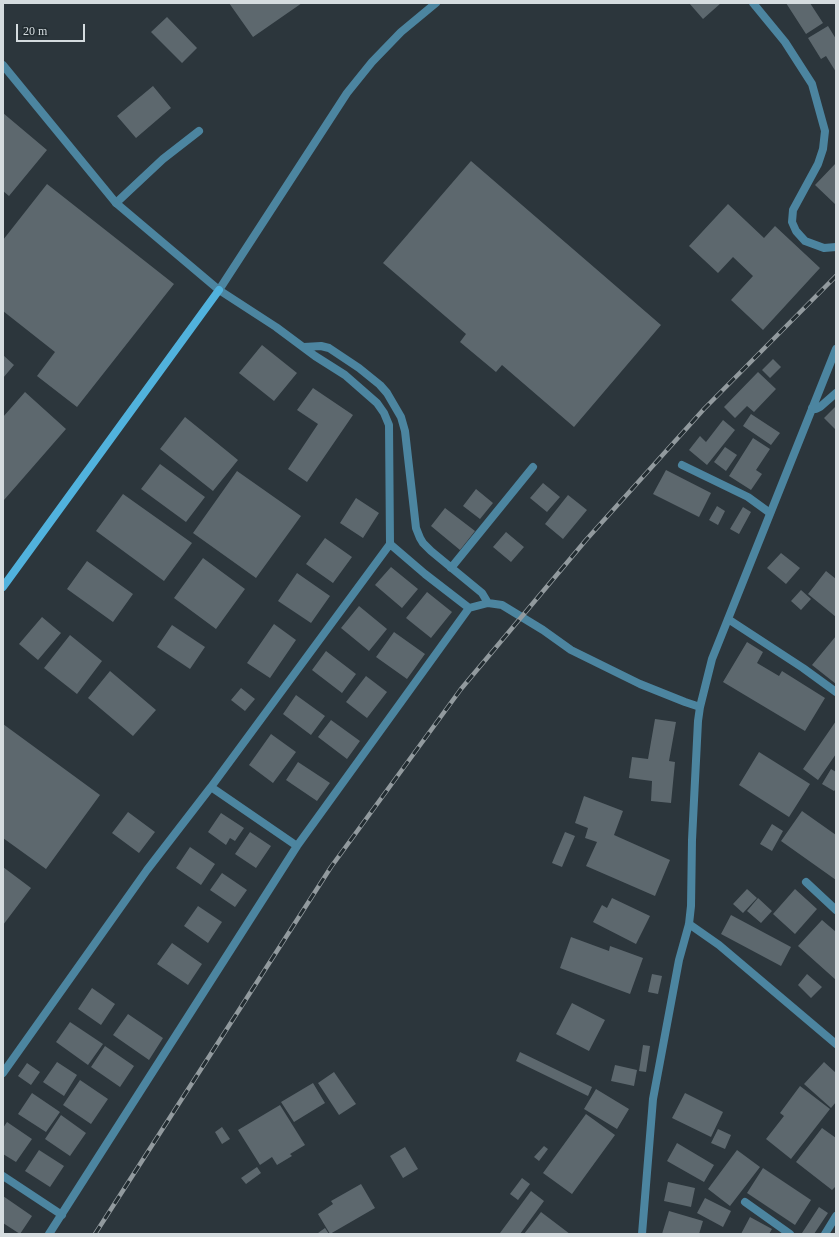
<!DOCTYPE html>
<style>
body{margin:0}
#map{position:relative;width:839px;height:1237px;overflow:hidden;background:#2c363c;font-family:"Times New Roman",serif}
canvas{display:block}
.frame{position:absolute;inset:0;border:4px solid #d5dcdf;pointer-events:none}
.scale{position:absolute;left:16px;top:24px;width:69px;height:18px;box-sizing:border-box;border:2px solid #d5dcdf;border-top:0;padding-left:5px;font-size:12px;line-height:14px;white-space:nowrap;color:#d5dcdf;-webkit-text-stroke:3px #222c31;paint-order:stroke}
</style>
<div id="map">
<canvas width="839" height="1237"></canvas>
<div class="frame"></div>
<div class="scale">20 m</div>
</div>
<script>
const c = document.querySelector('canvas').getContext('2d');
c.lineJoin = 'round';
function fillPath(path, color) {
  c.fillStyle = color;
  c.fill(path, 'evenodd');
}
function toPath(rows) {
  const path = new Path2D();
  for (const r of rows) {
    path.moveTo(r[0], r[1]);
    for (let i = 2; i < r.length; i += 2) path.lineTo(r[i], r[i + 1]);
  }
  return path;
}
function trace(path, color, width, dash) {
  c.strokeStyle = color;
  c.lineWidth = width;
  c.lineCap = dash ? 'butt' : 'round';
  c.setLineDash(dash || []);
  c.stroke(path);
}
fillPath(toPath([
 [229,3,302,3,253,37],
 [689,3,721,3,703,19],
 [786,3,810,3,823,23,806,34],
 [167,17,197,48,182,63,151,32],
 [828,26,836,39,836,72,826,56,821,59,808,38],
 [153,86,171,108,136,138,117,116],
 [3,113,47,150,9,196,3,191],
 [471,161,661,325,574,427,502,365,496,372,460,342,466,334,383,263],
 [836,163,836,205,815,185],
 [47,184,174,284,77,407,37,376,55,352,3,311,3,240],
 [728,204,764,238,775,226,820,268,763,330,731,300,753,276,733,257,718,273,689,246],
 [262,345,297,373,274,401,239,373],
 [3,355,14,365,3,378],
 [773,359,781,367,770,378,762,370],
 [758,372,776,389,754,412,747,406,735,418,724,407],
 [313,388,353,415,307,482,288,469,318,424,297,410],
 [25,392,66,429,4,500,3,417],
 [836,406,836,430,824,418],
 [751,414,780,433,771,445,743,426],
 [185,417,238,460,213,491,160,449],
 [723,420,735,430,707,465,689,450,700,436,706,442],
 [753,438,770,449,756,470,762,474,751,490,729,476],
 [725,447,737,455,726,471,714,462],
 [160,464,205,497,186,522,141,489],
 [666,470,711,493,699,517,653,494],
 [237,471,301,516,256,578,193,533],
 [543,483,560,497,547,512,530,498],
 [476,489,493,503,480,519,463,506],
 [123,494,192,543,164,581,96,531],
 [568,495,587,510,563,539,545,524],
 [356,498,379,513,363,538,340,523],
 [717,506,725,511,718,525,709,520],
 [743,507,751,512,739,534,730,529],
 [445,508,475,531,460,550,431,526],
 [506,532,524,547,511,562,493,547],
 [325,538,352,557,333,583,306,564],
 [781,553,800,568,786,584,767,568],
 [203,558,245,589,216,629,174,598],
 [87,561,133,594,113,622,67,589],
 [391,567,418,589,402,608,375,585],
 [826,571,836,579,836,617,808,594],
 [297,573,330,596,311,623,278,601],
 [801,590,811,599,801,610,791,601],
 [427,592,452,612,431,638,406,618],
 [359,606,387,629,369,651,341,628],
 [42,617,61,633,38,660,19,644],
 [274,624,296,640,270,678,247,663],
 [172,625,205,647,190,669,157,647],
 [394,632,425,654,407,679,376,657],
 [70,635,102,661,77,694,44,668],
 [836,636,836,684,812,665],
 [747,642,763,652,757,663,779,676,782,671,825,698,805,731,723,682],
 [326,651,356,674,342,693,312,670],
 [110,671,156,710,133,736,88,698],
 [366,676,387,692,367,718,346,702],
 [241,688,255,699,245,711,231,700],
 [296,695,325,716,311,735,283,714],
 [655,719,676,722,669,761,675,762,671,803,651,801,652,781,629,778,632,757,648,759],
 [331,720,360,741,347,759,318,737],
 [836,721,836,754,818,780,803,769],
 [3,724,100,795,46,869,3,838],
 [271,734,296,752,273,783,249,765],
 [759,752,810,784,789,817,739,785],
 [298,762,330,783,317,801,286,780],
 [831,769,836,772,836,789,834,791,822,784],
 [584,796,623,811,614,835,670,860,655,896,586,866,597,842,585,838,588,828,575,823],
 [802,811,836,835,836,880,781,841],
 [128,812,155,832,139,853,112,833],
 [221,813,244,828,235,841,230,838,226,845,208,832],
 [772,824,783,831,772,851,760,844],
 [250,832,271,846,256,868,235,854],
 [565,832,575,836,562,867,552,863],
 [190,847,215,864,201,885,176,868],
 [3,867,31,888,3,925],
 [222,873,247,890,235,907,210,890],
 [747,889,757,898,743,913,733,904],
 [795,889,817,909,795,934,773,914],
 [612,898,650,916,636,944,593,922,602,905,607,908],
 [758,898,772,911,761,923,747,911],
 [198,906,222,922,208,943,184,926],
 [731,915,791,947,781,966,721,934],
 [822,920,836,932,836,980,798,946],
 [571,937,609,951,610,946,643,958,630,994,560,968],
 [172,943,202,964,188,985,157,964],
 [652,974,662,976,658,994,648,992],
 [807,974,822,987,811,998,798,985],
 [92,988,115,1004,101,1025,78,1009],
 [572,1003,605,1020,589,1051,556,1034],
 [128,1014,163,1038,149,1060,113,1035],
 [70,1022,103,1044,88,1065,56,1042],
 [643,1045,650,1046,646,1072,639,1071],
 [105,1046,134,1066,120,1087,91,1067],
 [520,1052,592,1087,588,1096,516,1061],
 [57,1062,77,1075,64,1096,43,1082],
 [824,1062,836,1073,836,1102,831,1108,804,1084],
 [27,1063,40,1072,31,1085,18,1076],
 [615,1065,637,1070,634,1086,611,1081],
 [334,1072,356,1104,339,1115,318,1083],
 [80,1080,108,1099,91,1124,63,1105],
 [313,1083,325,1103,294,1122,281,1102],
 [800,1086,830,1109,791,1159,766,1139,784,1116,780,1113],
 [596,1089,629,1109,617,1129,584,1109],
 [32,1093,60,1112,46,1132,18,1114],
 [685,1093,723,1112,711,1137,672,1118],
 [280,1105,305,1145,290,1154,292,1156,277,1165,272,1157,260,1165,238,1130],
 [586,1114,615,1135,572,1194,543,1173],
 [61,1115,86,1133,70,1156,45,1139],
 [7,1122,32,1139,16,1162,3,1154,3,1128],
 [222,1127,230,1139,222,1144,215,1132],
 [822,1128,836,1138,836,1186,832,1190,796,1162],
 [718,1129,731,1135,725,1149,711,1143],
 [677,1143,714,1165,704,1182,667,1161],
 [544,1146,548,1149,539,1161,534,1157],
 [405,1147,418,1169,403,1178,390,1156],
 [39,1150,64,1166,50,1187,25,1171],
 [737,1150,760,1167,730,1206,708,1189],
 [257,1167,261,1173,246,1184,241,1178],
 [763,1168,811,1200,795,1225,747,1193],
 [522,1178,530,1184,518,1200,510,1194],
 [668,1182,695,1188,691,1207,664,1201],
 [361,1184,375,1208,330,1234,318,1214,333,1204,331,1201],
 [531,1191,544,1201,520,1234,501,1234,500,1233],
 [3,1196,32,1216,20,1234,3,1223],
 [705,1198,731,1211,723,1227,697,1213],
 [819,1207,828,1213,814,1234,803,1234,802,1233],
 [669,1211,703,1221,699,1234,662,1234],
 [541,1212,570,1234,524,1234],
 [750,1217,772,1229,769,1234,741,1234],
 [325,1228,329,1234,318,1234,318,1233]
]), '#5d686e');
trace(toPath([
 [116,203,163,159,199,131],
 [682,465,748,497,770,513],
 [745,1202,790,1234]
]), '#4c85a0', 8);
trace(toPath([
 [753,3,785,42,812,84,825,131,823,149,818,164,793,210,792,222,796,231,805,241,824,248,836,247],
 [3,65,116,203,219,290,276,327,315,356,345,375,377,403,384,413,389,425,390,544,425,574,469,608,488,603,502,605,543,630,571,650,640,684,685,702,700,707],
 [219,290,347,93,372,62,401,32,436,3],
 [304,347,321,346,329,348,359,368,380,385,387,393,401,417,405,431,416,528,420,538,423,543,431,551,482,593,488,603],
 [812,408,816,409,820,407,836,393],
 [390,544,211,787,297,846,469,608],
 [451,568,533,467],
 [728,619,803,668,836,692],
 [806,882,836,910],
 [689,924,719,945,836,1044],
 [3,1073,147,870,211,787],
 [3,1176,62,1215],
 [49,1234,297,846],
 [642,1234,653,1099,679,960,689,924,691,906,692,840,698,721,700,707,712,659,836,349],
 [825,1234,836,1216]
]), '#4c85a0', 8);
trace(toPath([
 [3,587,219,290]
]), '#51b2dd', 8);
const rail = toPath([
 [95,1234,331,867,461,689,586,540,704,409,836,276]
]);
trace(rail, '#929a9e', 4.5);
trace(rail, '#222c31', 3, [9]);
</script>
